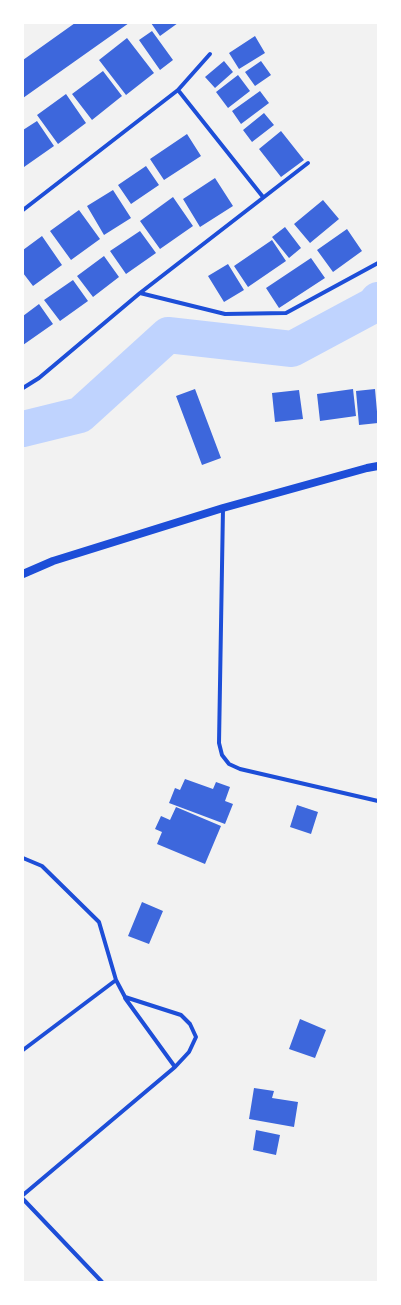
<!DOCTYPE html>
<style>
body{margin:0}
#map{position:relative;width:401px;height:1305px;overflow:hidden;background:#f2f2f2;font-family:Manrope,sans-serif}
canvas{display:block}
.frame{position:absolute;inset:0;border:24px solid #fff;pointer-events:none}
</style>
<div id="map">
<canvas width="401" height="1305"></canvas>
<div class="frame"></div>
</div>
<script>
const c = document.querySelector('canvas').getContext('2d');
c.lineJoin = 'round';
function toPath(rows) {
  const path = new Path2D();
  for (const r of rows) {
    path.moveTo(r[0], r[1]);
    for (let i = 2; i < r.length; i += 2) path.lineTo(r[i], r[i + 1]);
  }
  return path;
}
function trace(path, color, width, dash) {
  c.strokeStyle = color;
  c.lineWidth = width;
  c.lineCap = dash ? 'butt' : 'round';
  c.setLineDash(dash || []);
  c.stroke(path);
}
function fillPath(path, color) {
  c.fillStyle = color;
  c.fill(path, 'evenodd');
}
trace(toPath([
 [23,429,80,415,168,335,292,349,374,305,378,300]
]), '#bfd3fe', 36);
fillPath(toPath([
 [75,23,129,23,23,98,23,60],
 [151,23,178,23,160,36],
 [152,31,173,60,160,70,139,40],
 [255,36,265,53,239,69,229,53],
 [127,38,154,73,126,95,99,60],
 [224,61,233,72,215,88,205,77],
 [261,61,271,75,255,86,245,72],
 [103,71,122,96,92,120,72,94],
 [238,75,250,91,228,108,216,92],
 [260,91,269,103,241,124,232,111],
 [66,94,86,123,58,144,37,115],
 [264,113,274,125,252,142,243,130],
 [37,121,54,146,24,167,23,165,23,130],
 [281,131,304,160,281,177,259,149],
 [187,134,201,156,164,180,150,159],
 [146,166,159,185,131,204,118,185],
 [215,178,233,206,200,227,183,199],
 [113,190,131,218,104,235,87,206],
 [173,197,193,226,160,249,140,221],
 [323,200,339,219,310,243,294,224],
 [79,210,100,239,71,260,50,231],
 [285,227,301,248,289,258,272,237],
 [347,229,362,251,333,272,317,250],
 [140,231,156,253,126,274,110,251],
 [42,236,62,265,33,286,23,273,23,250],
 [272,240,286,261,248,287,234,266],
 [104,256,119,277,93,297,77,276],
 [311,258,325,278,279,308,266,288],
 [228,264,244,290,224,302,208,276],
 [73,280,88,301,60,321,44,300],
 [39,304,53,324,23,345,23,316],
 [195,389,221,458,202,465,176,396],
 [353,389,356,416,320,421,317,394],
 [375,389,378,423,359,425,356,391],
 [299,390,303,419,275,422,272,393],
 [185,779,213,789,216,782,230,787,225,801,233,804,225,824,169,803,175,788,180,790],
 [297,805,318,812,311,834,290,827],
 [176,807,221,826,205,864,157,844,162,832,155,829,161,816,170,820],
 [142,902,163,911,149,944,128,936],
 [300,1019,326,1030,315,1058,289,1049],
 [254,1088,274,1091,272,1098,298,1102,294,1127,249,1119],
 [256,1130,280,1135,276,1155,253,1150]
]), '#3d67dc');
trace(toPath([
 [178,90,263,197],
 [23,210,178,90,210,54],
 [140,293,225,314,286,313,378,263],
 [23,388,39,378,140,293,308,163],
 [223,508,219,743,222,755,229,764,240,769,378,801],
 [23,858,42,866,99,922,116,980,125,997,181,1015,190,1024,196,1037,189,1052,175,1067,23,1195],
 [125,998,175,1067],
 [23,1050,116,980],
 [23,1199,102,1282]
]), '#1d4ed8', 4);
trace(toPath([
 [23,574,53,561,223,508,367,468,378,466]
]), '#1d4ed8', 8);
</script>
